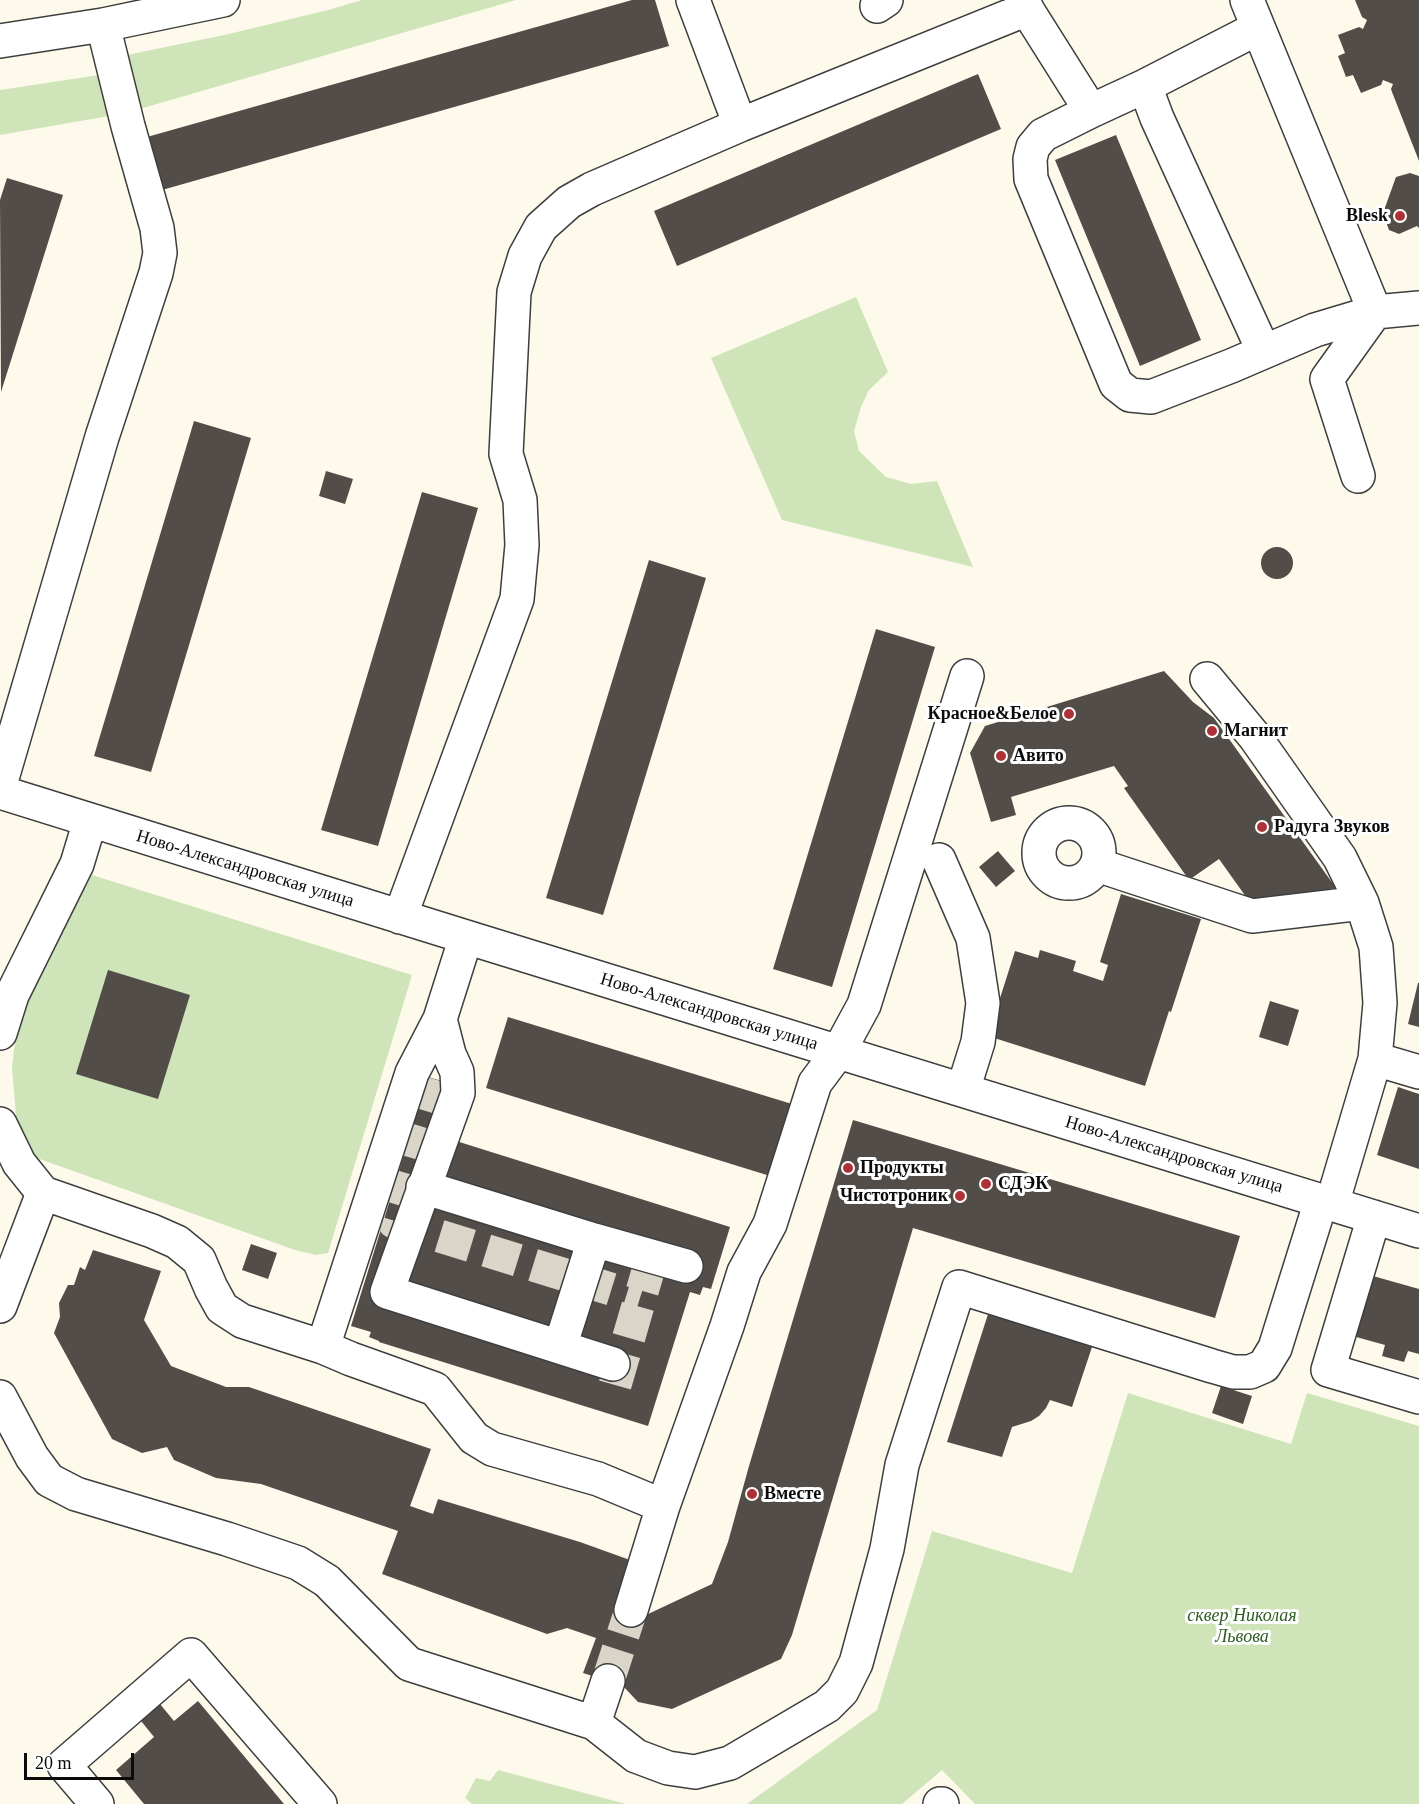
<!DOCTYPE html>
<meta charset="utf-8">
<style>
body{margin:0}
#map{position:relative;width:1419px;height:1804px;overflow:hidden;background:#fdfaeb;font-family:"Times New Roman",serif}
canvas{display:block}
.scale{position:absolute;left:24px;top:1753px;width:110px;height:27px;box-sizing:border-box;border:3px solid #0b0b0b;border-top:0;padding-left:8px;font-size:18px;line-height:21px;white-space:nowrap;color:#0b0b0b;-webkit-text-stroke:4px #fff;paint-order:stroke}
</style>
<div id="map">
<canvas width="1419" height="1804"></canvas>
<div class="scale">20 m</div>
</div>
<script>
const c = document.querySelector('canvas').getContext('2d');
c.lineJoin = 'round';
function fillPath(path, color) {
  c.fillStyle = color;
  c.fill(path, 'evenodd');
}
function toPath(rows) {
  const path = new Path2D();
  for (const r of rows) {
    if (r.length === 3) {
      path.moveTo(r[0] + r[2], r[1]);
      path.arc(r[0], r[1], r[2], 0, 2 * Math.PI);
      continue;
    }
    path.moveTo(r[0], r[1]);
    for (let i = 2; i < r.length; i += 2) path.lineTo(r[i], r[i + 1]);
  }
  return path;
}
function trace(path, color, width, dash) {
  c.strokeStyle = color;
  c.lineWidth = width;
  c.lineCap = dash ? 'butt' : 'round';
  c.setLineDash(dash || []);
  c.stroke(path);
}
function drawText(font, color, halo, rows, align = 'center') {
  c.font = font + ' "Times New Roman",serif';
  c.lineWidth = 6;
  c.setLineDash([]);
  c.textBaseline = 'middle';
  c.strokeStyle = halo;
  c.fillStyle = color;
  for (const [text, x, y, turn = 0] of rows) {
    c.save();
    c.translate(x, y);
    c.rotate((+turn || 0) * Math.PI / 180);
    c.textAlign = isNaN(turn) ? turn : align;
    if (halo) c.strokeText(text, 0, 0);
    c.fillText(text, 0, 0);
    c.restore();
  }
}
fillPath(toPath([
 [362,0,516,0,136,110,122,56,229,34,328,10],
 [99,75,109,116,0,135,0,90],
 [856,297,888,372,869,390,861,407,854,431,859,451,886,477,911,484,937,481,973,567,782,520,711,358],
 [92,875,412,975,328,1253,316,1255,295,1250,34,1157,17,1128,12,1067,19,1009],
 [1128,1393,1291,1444,1307,1393,1419,1426,1419,1804,975,1804,942,1770,902,1804,747,1804,877,1710,932,1531,1072,1573],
 [498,1770,626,1804,472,1804,465,1798,476,1778,490,1781]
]), '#cfe4b9');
fillPath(toPath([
 [632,0,655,0,669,46,162,190,147,137],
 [1355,0,1419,0,1419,161,1392,92,1391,89,1393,84,1383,80,1381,85,1361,93,1353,75,1346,77,1338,56,1345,53,1338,35,1359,27,1363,29,1367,20,1362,17],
 [978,74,1001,129,677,266,654,211],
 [1116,135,1201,340,1140,366,1055,160],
 [1410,173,1419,176,1419,228,1417,226,1399,234,1389,230,1383,213,1396,177],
 [7,178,63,195,1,392,0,200],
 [194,421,251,438,151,772,94,756],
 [326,471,353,479,345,504,319,496],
 [422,492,478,508,378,846,321,830],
 [1277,563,16],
 [649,560,706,578,603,915,546,898],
 [876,629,935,647,832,987,773,969],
 [1164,671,1193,702,1214,718,1336,888,1249,901,1219,859,1189,880,1124,788,1128,786,1114,766,1011,797,1016,815,991,822,970,753,985,726],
 [998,851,1015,871,996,887,979,867],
 [1121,894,1201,919,1171,1012,1169,1011,1145,1086,988,1036,1015,951,1038,958,1040,950,1076,961,1073,971,1103,981,1108,965,1100,962],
 [108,970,190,995,158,1099,76,1074],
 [1418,983,1419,983,1419,1027,1408,1024],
 [1270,1001,1299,1010,1288,1046,1259,1037],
 [508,1017,792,1104,770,1176,486,1088],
 [428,1077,449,1083,453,1140,730,1227,711,1289,703,1287,700,1295,690,1292,648,1426,379,1342,379,1341,369,1337,371,1332,351,1326],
 [1398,1087,1419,1094,1419,1169,1377,1155],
 [853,1120,1240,1236,1215,1318,913,1228,792,1635,781,1659,672,1709,638,1702,623,1686,583,1673,596,1638,567,1628,547,1634,382,1574,398,1531,261,1484,216,1478,174,1460,167,1447,142,1453,112,1439,54,1333,60,1317,59,1303,68,1285,74,1285,80,1267,85,1270,93,1250,161,1271,144,1320,171,1366,226,1387,249,1387,431,1449,410,1506,433,1514,438,1499,580,1542,630,1560,646,1615,712,1584,728,1542,749,1466],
 [251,1244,277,1253,268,1279,242,1270],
 [1366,1274,1419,1289,1419,1354,1408,1351,1404,1362,1382,1356,1385,1345,1349,1335],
 [989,1311,1093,1344,1072,1407,1050,1400,1046,1408,1039,1416,1031,1421,1012,1427,1002,1457,947,1442],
 [1221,1386,1252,1396,1243,1424,1212,1413],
 [198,1701,284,1804,144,1804,116,1770,154,1737,141,1721,160,1704,174,1721]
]), '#534d49');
trace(toPath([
 [437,1080,394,1222,640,1298],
 [615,1385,657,1240],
 [608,1681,631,1610]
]), '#d9d6c9', 33, [33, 16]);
const minor = toPath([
 [693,0,740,125],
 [1021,0,1091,111,1145,86,1258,28],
 [1247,0,1375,312,1419,308],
 [877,6,886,0],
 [0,41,103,25,223,0],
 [1145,86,1157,118,1264,352],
 [1091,111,1043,135,1033,147,1030,159,1031,179,1116,384,1130,395,1151,397,1231,366,1315,330,1375,312],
 [1358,476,1327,379,1375,312],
 [1207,679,1255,737,1340,858,1362,903,1376,947,1380,1003,1375,1059,1332,1204],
 [0,785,102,437,156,273,160,253,157,228,128,126,103,25],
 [0,792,466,937,1419,1231],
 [1069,853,30],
 [939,860,973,938,983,1003,978,1042,963,1090],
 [1097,865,1252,916,1362,903],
 [400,917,517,599,522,545,520,500,506,454,514,292,525,256,541,227,569,202,592,189,740,125,1027,9],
 [440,1019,449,1054,457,1072,458,1093,387,1292,613,1364],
 [0,1033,12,995,77,864,90,821],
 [1375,1059,1419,1072],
 [0,1124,19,1163,43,1193,0,1306],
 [423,1187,594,1240,686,1266],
 [43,1193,152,1231,177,1242,199,1260,211,1288,222,1308,242,1321,323,1347,412,1073,440,1019,466,937],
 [1374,1217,1328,1370,1419,1397],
 [323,1347,351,1359,435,1389,474,1438,492,1449,598,1479,663,1506,727,1326,744,1272,770,1224,815,1083,839,1051,864,1005,967,676],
 [560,1347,594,1240],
 [0,1397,32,1457,49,1480,76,1494,227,1539,298,1563,327,1581,409,1664,594,1723,636,1756,668,1768,695,1772,730,1763,827,1706,842,1691,856,1663,887,1549,902,1465,959,1287,1212,1366,1233,1372,1250,1372,1264,1366,1275,1348,1321,1201],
 [631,1610,663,1506],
 [594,1723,608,1681],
 [97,1804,64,1765,191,1655,320,1804],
 [940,1804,942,1804]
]);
trace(minor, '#3e3e3e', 36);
trace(minor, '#fff', 33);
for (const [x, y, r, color] of [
 [1400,216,6,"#ad3137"],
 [1069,714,6,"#ad3137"],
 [1212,731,6,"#ad3137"],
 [1001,756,6,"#ad3137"],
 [1262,827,6,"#ad3137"],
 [848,1168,6,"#ad3137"],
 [986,1184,6,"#ad3137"],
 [960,1196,6,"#ad3137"],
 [752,1494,6,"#ad3137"]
]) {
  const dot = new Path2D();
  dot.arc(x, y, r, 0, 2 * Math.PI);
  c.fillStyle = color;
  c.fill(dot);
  trace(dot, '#fff', 2);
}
drawText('bold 18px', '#0b0b0b', '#fff', [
 ["Blesk",1388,216,"right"],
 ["Красное&Белое",1057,714,"right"],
 ["Магнит",1224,731],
 ["Авито",1013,756],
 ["Радуга Звуков",1274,827],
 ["Продукты",860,1168],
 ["СДЭК",998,1184],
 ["Чистотроник",948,1196,"right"],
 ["Вместе",764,1494]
], 'left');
drawText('18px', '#0b0b0b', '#fff', [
 ["Ново-Александровская улица",245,869,17],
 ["Ново-Александровская улица",709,1012,17],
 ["Ново-Александровская улица",1174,1155,17]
]);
drawText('italic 18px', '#2e5c22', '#fff', [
 ["сквер Николая",1242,1616],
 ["Львова",1242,1637]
]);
</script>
